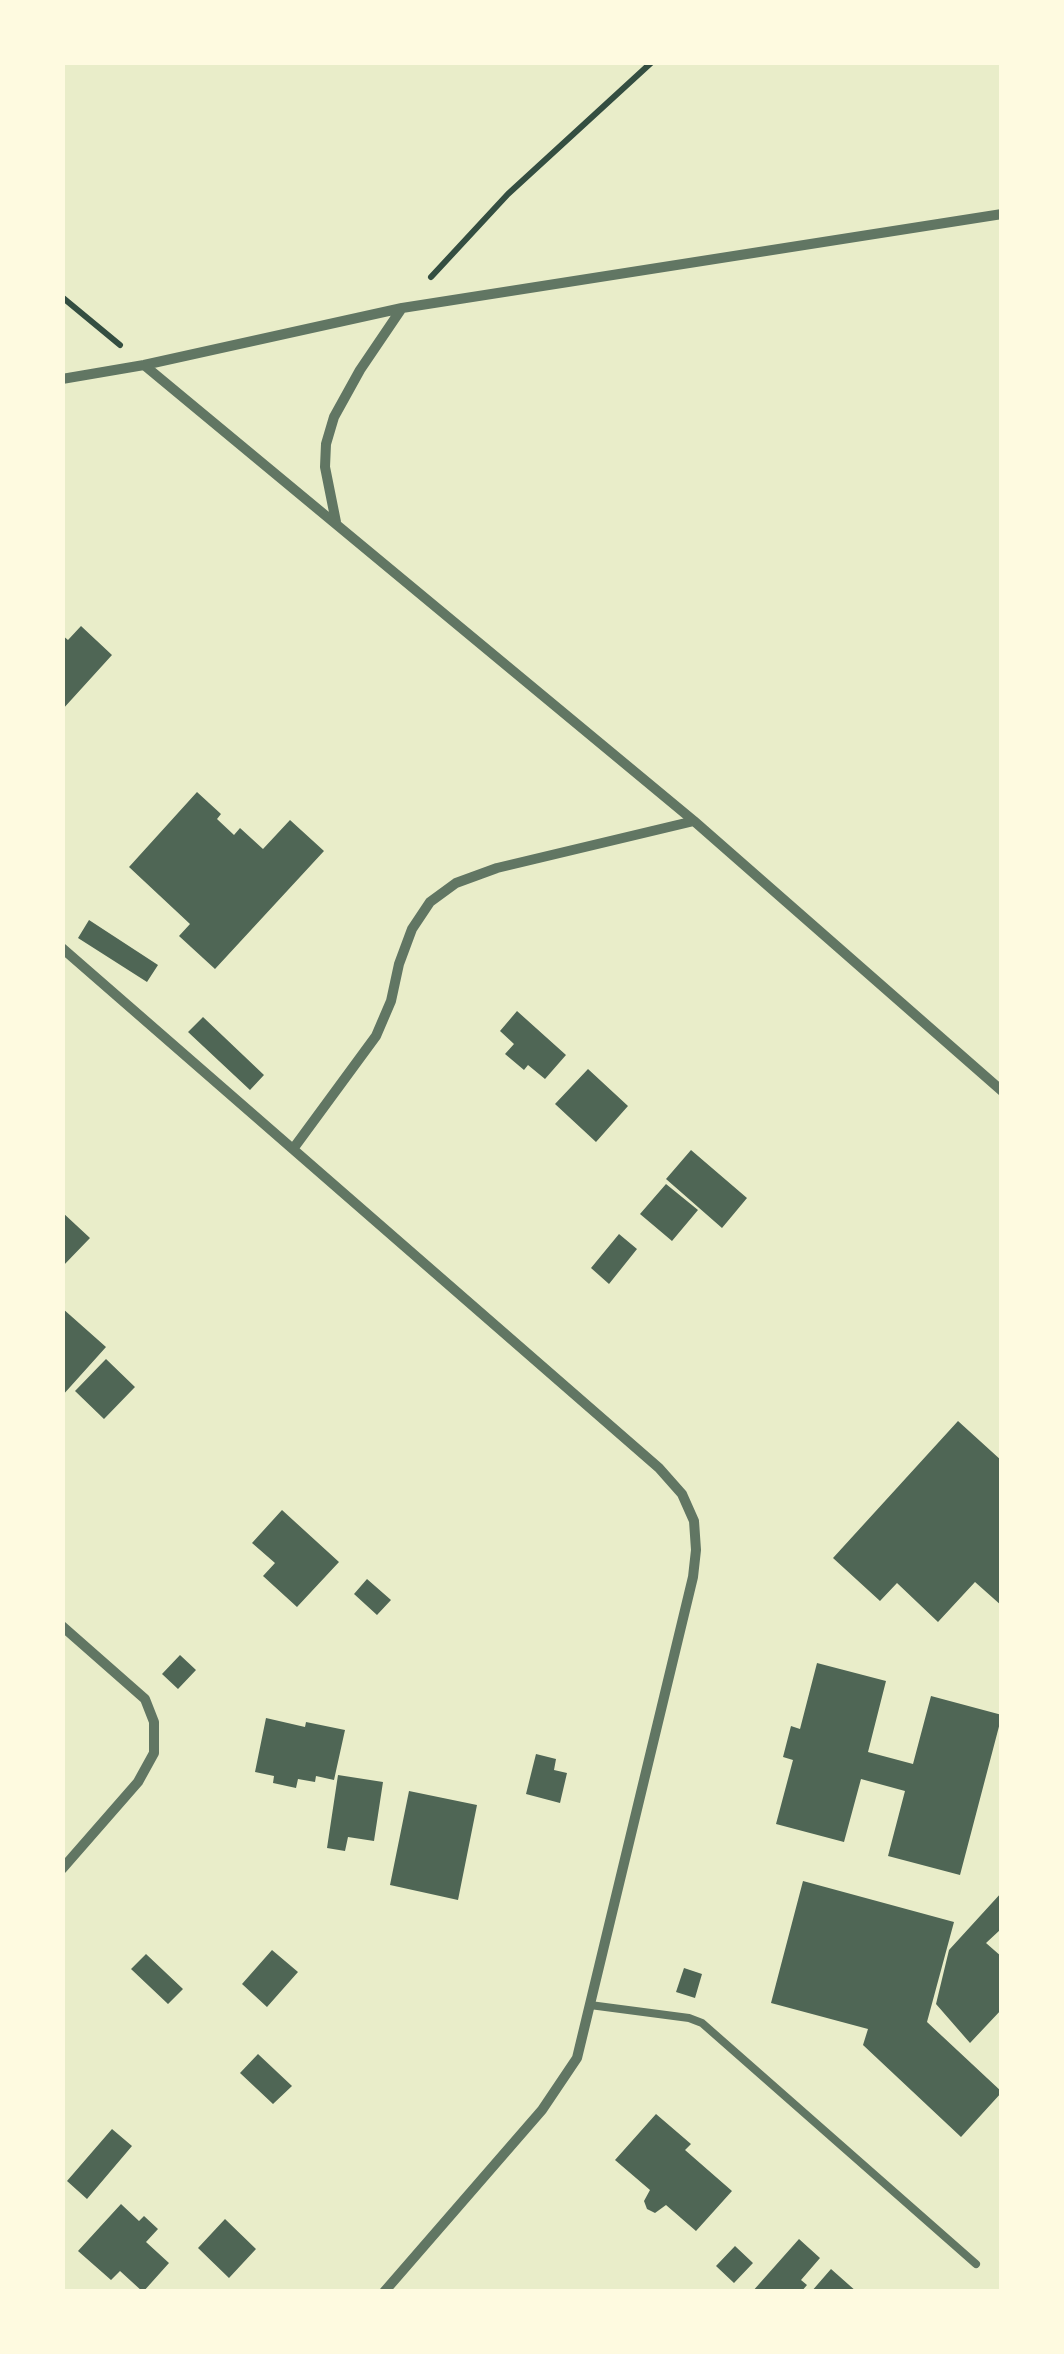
<!DOCTYPE html>
<style>
body{margin:0}
#map{position:relative;width:1064px;height:2354px;overflow:hidden;background:#e9edc9;font-family:Mulish,sans-serif}
canvas{display:block}
.frame{position:absolute;inset:0;border:65px solid #fefae0;pointer-events:none}
</style>
<div id="map">
<canvas width="1064" height="2354"></canvas>
<div class="frame"></div>
</div>
<script>
const c = document.querySelector('canvas').getContext('2d');
c.lineJoin = 'round';
function fillPath(path, color) {
  c.fillStyle = color;
  c.fill(path, 'evenodd');
}
function toPath(rows) {
  const path = new Path2D();
  for (const r of rows) {
    path.moveTo(r[0], r[1]);
    for (let i = 2; i < r.length; i += 2) path.lineTo(r[i], r[i + 1]);
  }
  return path;
}
function trace(path, color, width, dash) {
  c.strokeStyle = color;
  c.lineWidth = width;
  c.lineCap = dash ? 'butt' : 'round';
  c.setLineDash(dash || []);
  c.stroke(path);
}
fillPath(toPath([
 [81,626,112,655,62,710,62,635,68,640],
 [197,792,221,814,217,819,234,835,240,828,263,849,290,820,324,851,215,969,179,936,190,924,129,867],
 [89,920,158,965,147,982,78,938],
 [517,1011,566,1055,545,1079,528,1065,524,1070,505,1054,514,1044,500,1031],
 [203,1017,264,1075,250,1090,188,1032],
 [588,1069,628,1106,596,1142,555,1104],
 [691,1150,747,1198,722,1228,666,1179],
 [666,1184,698,1210,672,1241,640,1214],
 [62,1212,90,1238,62,1267],
 [619,1234,637,1249,609,1284,591,1268],
 [62,1308,106,1347,62,1396],
 [106,1359,135,1387,104,1419,75,1391],
 [958,1421,1002,1461,1002,1606,975,1582,938,1622,897,1583,880,1601,833,1558],
 [282,1510,339,1562,297,1607,263,1576,275,1563,252,1543],
 [367,1579,391,1600,377,1615,354,1594],
 [180,1655,196,1670,178,1689,162,1674],
 [817,1663,886,1681,868,1752,913,1764,931,1696,1002,1715,960,1875,888,1856,905,1791,861,1779,844,1842,776,1824,793,1760,783,1757,791,1726,800,1729],
 [266,1718,305,1727,306,1722,345,1730,334,1780,316,1776,315,1782,298,1779,296,1788,273,1783,274,1776,255,1772],
 [536,1754,556,1759,554,1770,567,1773,560,1803,526,1794],
 [338,1775,383,1782,374,1841,348,1837,345,1851,327,1848],
 [409,1791,477,1805,458,1900,390,1885],
 [803,1881,954,1922,927,2022,1002,2092,961,2137,863,2045,868,2029,771,2003],
 [1002,1892,1000,1930,986,1943,1002,1957,1002,2009,970,2043,936,2004,949,1950],
 [272,1950,298,1972,267,2007,242,1984],
 [146,1954,183,1989,168,2004,131,1969],
 [684,1968,702,1974,695,1998,676,1992],
 [258,2054,292,2086,273,2104,240,2073],
 [656,2114,691,2144,685,2150,732,2191,696,2231,666,2205,655,2213,647,2209,644,2201,650,2190,615,2160],
 [112,2129,132,2146,87,2199,67,2181],
 [121,2204,139,2221,144,2216,158,2229,146,2242,169,2263,143,2292,120,2271,111,2280,78,2251],
 [225,2219,256,2249,229,2278,198,2248],
 [799,2239,820,2258,801,2280,807,2285,801,2292,752,2292],
 [735,2246,753,2263,734,2283,716,2266],
 [831,2269,857,2292,811,2292]
]), '#4f6655');
trace(toPath([
 [431,277,508,194,652,62],
 [62,297,120,345]
]), '#344e41', 6);
trace(toPath([
 [590,2005,689,2018,702,2023,976,2264]
]), '#617663', 8);
trace(toPath([
 [144,365,694,821,1002,1091],
 [62,379,144,365,402,308,1002,214],
 [336,522,325,467,326,444,334,417,360,370,402,308],
 [62,948,659,1468,682,1494,694,1521,696,1550,693,1577,577,2058,542,2110,384,2292],
 [293,1149,376,1036,391,1001,399,964,412,929,430,902,456,883,497,868,694,821],
 [62,1626,145,1699,154,1722,154,1753,138,1782,62,1869]
]), '#617663', 10);
</script>
